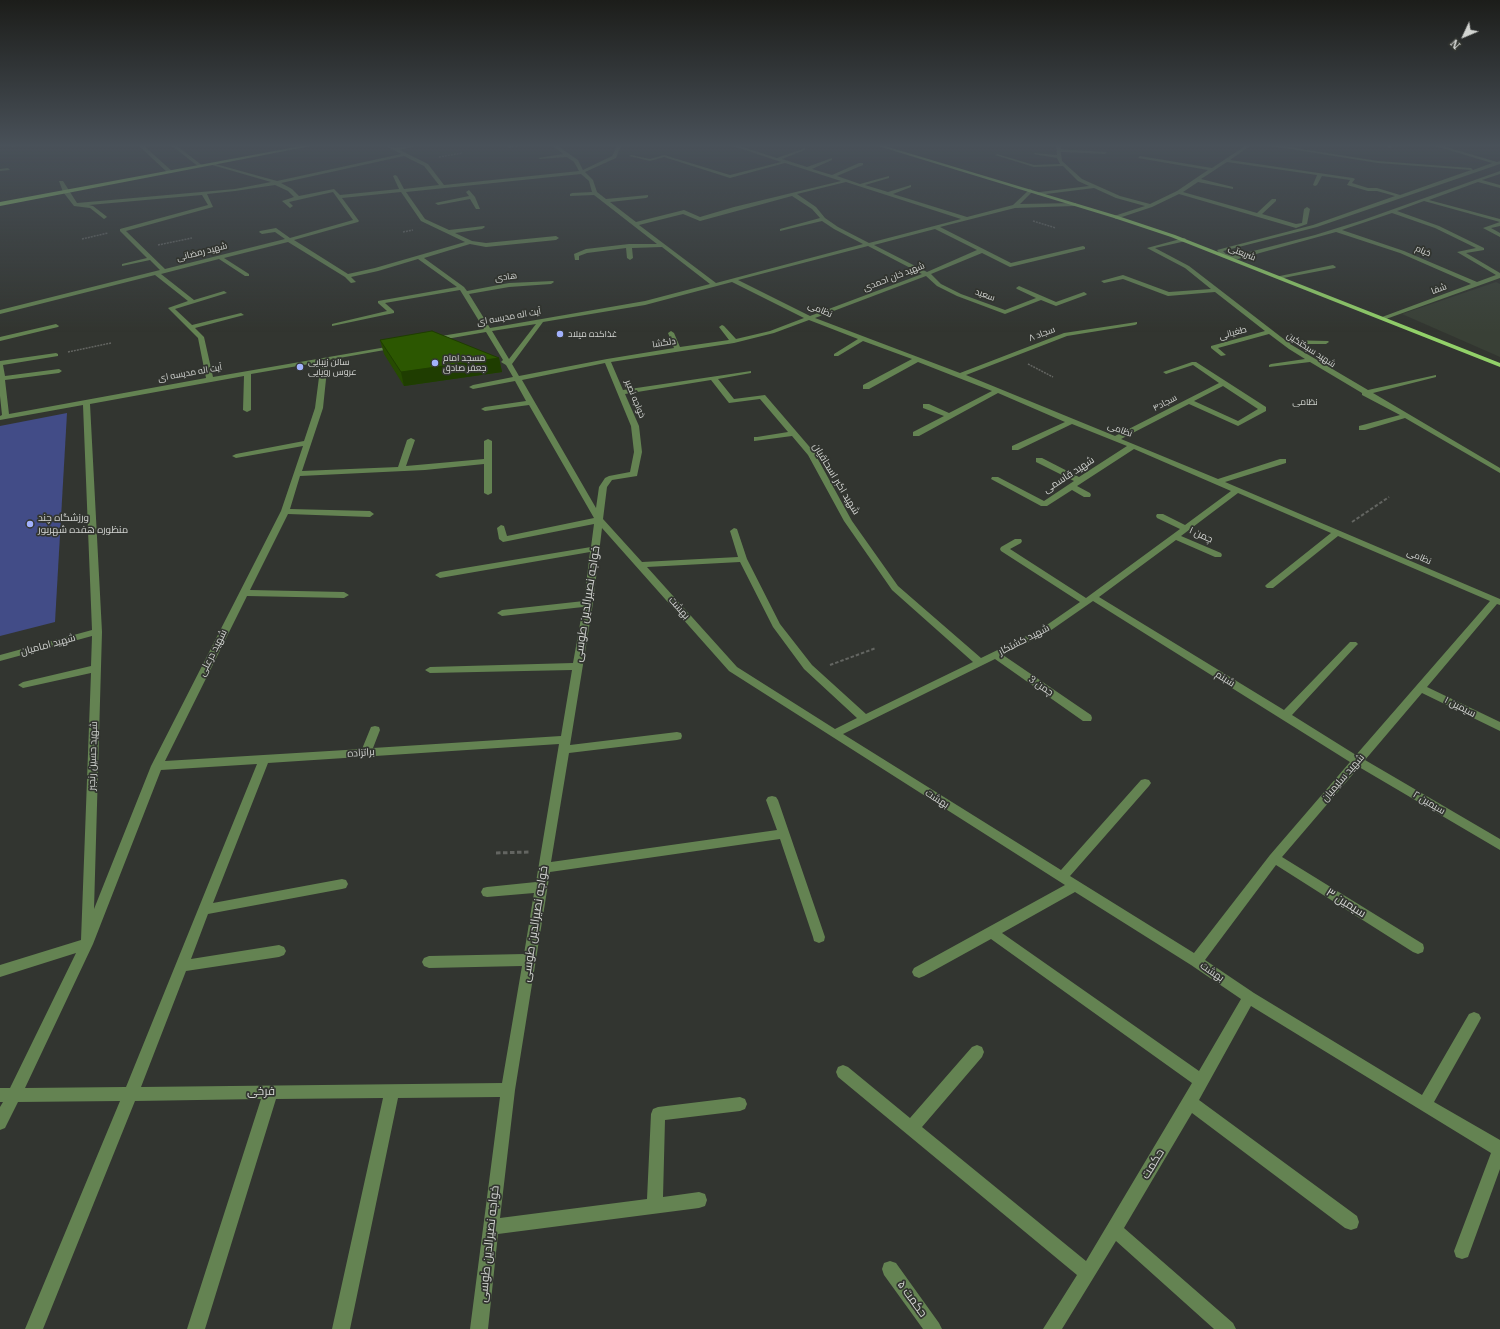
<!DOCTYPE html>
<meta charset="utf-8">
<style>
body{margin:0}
#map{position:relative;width:1500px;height:1329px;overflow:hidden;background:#323530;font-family:"IBM Plex Serif",serif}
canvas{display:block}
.north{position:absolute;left:1444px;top:16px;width:40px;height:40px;-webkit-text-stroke:3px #323530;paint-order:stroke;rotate:226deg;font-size:11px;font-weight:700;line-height:16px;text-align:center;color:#d2d4d1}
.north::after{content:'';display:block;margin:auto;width:14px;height:18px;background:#d2d4d1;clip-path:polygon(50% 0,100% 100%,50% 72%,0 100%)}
</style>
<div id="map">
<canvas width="1500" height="1329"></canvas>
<div class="north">N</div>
</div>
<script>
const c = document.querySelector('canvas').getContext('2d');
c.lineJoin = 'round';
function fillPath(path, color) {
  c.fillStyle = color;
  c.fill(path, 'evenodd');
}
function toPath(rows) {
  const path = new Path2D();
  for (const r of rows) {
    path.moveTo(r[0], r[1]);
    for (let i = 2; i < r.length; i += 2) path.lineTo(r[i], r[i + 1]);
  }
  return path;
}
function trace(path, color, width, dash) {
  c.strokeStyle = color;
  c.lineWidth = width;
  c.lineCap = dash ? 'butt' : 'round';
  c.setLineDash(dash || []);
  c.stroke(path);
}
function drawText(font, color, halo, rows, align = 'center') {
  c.font = font + ' "IBM Plex Serif",Cairo,serif';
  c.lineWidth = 3.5;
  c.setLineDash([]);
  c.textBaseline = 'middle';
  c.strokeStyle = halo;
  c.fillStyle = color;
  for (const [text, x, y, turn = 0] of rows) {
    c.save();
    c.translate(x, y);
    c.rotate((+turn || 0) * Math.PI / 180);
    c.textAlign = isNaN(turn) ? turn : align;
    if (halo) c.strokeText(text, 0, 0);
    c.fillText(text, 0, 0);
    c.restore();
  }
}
fillPath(toPath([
 [1496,282,1500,284,1500,357,1402,314]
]), '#394036');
fillPath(toPath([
 [67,413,55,622,0,636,0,426]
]), '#424c87');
trace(toPath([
 [509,147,517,146],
 [439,157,462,153],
 [1033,221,1056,228],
 [403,232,413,230],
 [82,239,108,233],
 [158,245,192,238],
 [68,352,111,343],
 [1028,364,1053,377]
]), '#636561', 1.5, [2, 1]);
trace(toPath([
 [1352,522,1389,497],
 [830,665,876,648]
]), '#636561', 2, [3.5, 2]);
trace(toPath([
 [496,853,529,852]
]), '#636561', 3, [4.5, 2.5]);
fillPath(toPath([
 [10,146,15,146,13,147,10,146],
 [139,146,144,146,172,171,172,173,168,173,139,146],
 [172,146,177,146,203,166,199,167,172,146],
 [386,146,395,148,415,146,400,150,428,164,444,185,579,171,574,162,567,157,540,159,538,158,563,154,553,146,558,146,578,160,583,170,612,156,617,146,621,146,616,158,585,172,593,180,597,192,606,199,648,195,648,197,646,198,610,202,636,222,684,210,700,217,734,207,841,181,785,163,730,178,664,157,650,161,629,156,631,155,650,159,664,155,730,175,781,162,733,146,740,146,777,158,805,148,805,150,782,159,807,167,832,158,832,160,812,169,832,175,859,163,863,163,863,165,837,176,860,184,889,176,889,178,865,185,888,192,911,185,911,187,893,194,967,217,1013,205,1030,189,1032,190,1032,192,1020,204,1076,203,1076,205,1074,206,1015,208,940,227,1011,263,1083,246,1085,247,1085,249,1010,267,982,253,931,274,941,284,961,294,1005,310,1036,298,1017,289,1016,288,1019,286,1056,302,1084,292,1087,294,1086,295,1056,306,1041,300,1005,314,957,296,937,286,926,276,815,318,960,373,1064,333,1137,322,1137,324,1135,325,1067,336,966,375,1115,436,1219,383,1193,365,1166,374,1163,372,1192,362,1196,362,1266,407,1266,411,1238,426,1189,404,1121,439,1218,479,1280,459,1286,459,1286,463,1225,482,1500,599,1500,605,1497,604,1427,687,1500,722,1500,731,1422,693,1365,760,1500,839,1500,850,1359,767,1282,857,1423,944,1424,948,1423,952,1418,954,1413,952,1276,865,1205,960,1254,993,1422,1095,1469,1014,1474,1012,1479,1014,1481,1018,1479,1022,1434,1102,1500,1140,1500,1169,1468,1257,1462,1259,1456,1257,1454,1251,1491,1153,1251,1006,1199,1100,1357,1216,1359,1222,1357,1228,1351,1230,1345,1228,1192,1113,1124,1228,1233,1323,1236,1329,1214,1329,1116,1241,1062,1329,1043,1329,1077,1275,838,1077,836,1072,838,1067,843,1065,848,1067,910,1118,972,1047,977,1045,982,1047,984,1052,982,1057,922,1127,1086,1261,1192,1083,991,939,924,976,919,978,914,976,912,972,914,968,1065,885,729,671,602,528,593,603,570,745,677,732,681,733,682,736,681,739,677,740,569,753,551,862,777,830,766,800,768,797,772,796,776,797,778,800,825,937,824,941,819,943,814,941,813,937,780,839,550,872,515,1090,500,1218,647,1199,651,1114,653,1109,658,1107,740,1097,745,1099,747,1104,745,1109,740,1111,665,1120,663,1197,699,1192,705,1194,707,1200,705,1206,699,1208,498,1234,488,1329,470,1329,500,1097,398,1098,350,1329,332,1329,383,1098,276,1099,205,1329,187,1329,261,1099,135,1101,43,1329,25,1329,120,1101,18,1102,5,1128,0,1130,0,1107,3,1102,0,1102,0,1088,10,1088,76,953,0,977,0,965,81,940,91,673,23,688,18,685,23,682,91,666,92,636,0,661,0,655,92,630,83,405,0,420,0,416,2,415,0,396,0,361,56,353,58,354,58,356,3,365,5,376,59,369,62,371,59,373,5,380,9,414,206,378,198,338,168,308,188,301,155,275,0,314,0,310,160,270,150,260,122,266,122,264,147,258,120,231,120,229,208,205,202,195,89,205,93,206,106,216,107,217,104,219,90,208,74,206,63,192,59,181,63,181,77,203,235,189,271,182,212,165,212,163,277,181,401,154,386,146],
 [404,156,424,166,439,185,404,189,397,176,395,175,393,176,399,189,340,195,334,189,299,196,292,189,281,183,404,156],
 [581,174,589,181,592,192,572,193,570,194,570,196,594,195,657,244,629,244,586,249,574,254,575,260,579,260,579,256,587,253,626,248,627,258,630,260,633,258,632,248,662,247,710,284,645,301,490,328,469,294,509,287,551,284,554,282,553,281,509,283,467,291,464,287,424,258,470,244,486,247,556,240,559,238,556,236,486,243,472,241,455,233,482,229,485,227,484,226,449,230,425,219,406,192,581,174],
 [846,182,961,219,869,243,838,227,825,218,816,207,797,194,846,182],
 [275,185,288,191,294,197,282,201,290,208,293,206,289,202,333,192,353,220,290,238,276,228,260,231,259,232,262,234,275,232,285,239,165,269,126,231,213,207,207,194,235,191,275,185],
 [401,192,421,221,465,242,375,268,348,274,294,240,358,222,359,221,342,198,401,192],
 [792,196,812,209,820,218,780,229,780,231,822,221,834,229,863,244,716,283,639,225,683,214,700,221,792,196],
 [935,229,977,250,927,272,874,245,935,229],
 [288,242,345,277,351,283,356,282,351,277,378,271,418,259,457,287,378,301,378,303,387,311,332,324,332,326,394,313,394,311,385,303,460,290,484,329,435,337,432,339,435,341,486,332,503,360,501,362,506,365,513,377,473,385,469,387,473,389,515,381,526,401,485,407,481,409,485,411,529,405,594,518,507,536,504,526,501,525,497,528,499,539,503,542,594,524,591,547,440,572,435,575,440,578,590,552,584,601,502,610,497,613,502,616,583,607,573,663,430,667,425,670,430,673,572,670,561,736,373,748,380,730,379,727,375,726,371,727,362,749,165,761,247,596,344,598,349,595,344,592,250,590,288,514,370,517,374,514,370,511,290,509,300,476,425,470,484,464,484,493,488,495,492,493,492,441,488,439,484,441,484,459,406,466,415,440,411,438,407,440,398,467,302,471,323,408,328,360,396,348,399,346,398,345,213,377,204,337,195,328,244,315,241,313,192,325,175,309,227,293,224,291,194,300,161,274,219,259,245,276,249,276,249,274,224,258,288,242],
 [868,246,922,274,810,316,738,280,868,246],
 [732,282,804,318,770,331,736,339,724,326,722,325,719,327,729,340,680,347,674,333,671,331,668,333,674,348,607,359,519,376,512,364,543,322,645,305,732,282],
 [809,320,858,339,834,354,834,356,838,356,863,341,912,359,863,385,863,389,869,389,918,362,992,391,949,413,929,404,923,404,923,408,944,416,913,432,913,436,919,436,998,393,1065,422,1012,446,1012,450,1018,450,1072,424,1127,446,1079,477,1042,458,1036,458,1036,462,1074,481,1044,501,998,477,992,477,991,479,1041,506,1047,506,1072,490,1084,497,1090,497,1091,495,1090,493,1077,486,1134,449,1231,491,1185,525,1163,514,1157,514,1156,516,1157,518,1180,529,1086,598,1010,549,1021,543,1022,541,1021,539,1015,539,1001,547,1000,549,1001,551,1080,602,1041,629,981,658,898,586,852,521,814,452,765,395,734,399,718,379,751,373,751,371,623,390,611,362,734,343,774,333,809,320],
 [536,324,509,359,492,331,536,324],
 [321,362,315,408,304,441,236,454,232,456,236,458,303,446,281,511,151,766,94,909,102,632,90,404,244,376,243,410,247,412,251,410,251,374,321,362],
 [605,363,631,426,634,452,630,472,609,476,605,478,599,487,596,508,522,380,605,363],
 [711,380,729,403,760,399,788,432,757,437,754,437,754,441,792,436,808,455,844,521,892,590,973,662,866,714,812,665,780,624,747,559,737,529,734,528,730,531,738,557,642,562,603,519,607,487,612,480,637,476,642,452,639,426,625,394,711,380],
 [1223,386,1258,409,1238,421,1194,401,1223,386],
 [1238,493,1331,533,1267,584,1265,586,1267,588,1273,588,1338,536,1490,601,1356,755,1292,715,1356,646,1358,644,1356,642,1350,642,1284,710,1099,597,1176,540,1215,557,1221,557,1222,555,1221,553,1181,536,1238,493],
 [740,562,773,627,804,669,857,718,835,729,737,667,647,567,740,562],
 [1093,601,1350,762,1270,855,1194,953,1070,876,1149,786,1151,783,1149,780,1145,779,1141,780,1061,870,843,734,995,659,1083,721,1091,721,1092,718,1091,715,1003,655,1047,633,1093,601],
 [559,744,536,882,487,887,483,888,481,892,483,896,487,897,534,893,524,954,429,956,424,958,422,962,424,966,429,968,522,966,502,1083,141,1087,186,971,279,957,284,955,286,951,284,947,279,945,191,959,208,914,342,889,346,888,348,884,346,880,342,879,213,903,268,763,559,744],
 [257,764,126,1087,25,1088,93,944,161,770,257,764],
 [1075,892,1191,965,1241,999,1199,1071,1002,933,1075,892],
 [1056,146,1060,146,1061,149,1107,152,1105,154,1061,152,1062,161,1082,179,1120,196,1150,204,1177,191,1208,170,1138,158,1140,156,1212,168,1245,146,1250,146,1230,160,1353,178,1355,179,1352,183,1368,188,1377,188,1400,195,1471,170,1378,163,1271,146,1283,146,1378,161,1471,168,1473,170,1492,163,1435,146,1443,146,1497,162,1500,161,1500,164,1317,227,1223,251,1226,254,1238,255,1315,235,1363,220,1500,171,1500,174,1482,180,1500,185,1500,188,1478,182,1429,200,1500,219,1500,226,1491,228,1500,233,1500,237,1483,228,1500,222,1424,201,1397,211,1439,226,1484,248,1484,250,1466,253,1500,273,1500,278,1386,319,1382,319,1382,317,1471,284,1400,253,1336,232,1238,259,1222,257,1217,250,1313,225,1395,196,1377,191,1368,191,1347,185,1350,180,1322,176,1317,185,1315,186,1313,185,1317,175,1227,162,1201,179,1233,187,1233,189,1198,182,1183,192,1257,213,1272,199,1276,199,1276,201,1262,214,1296,224,1302,223,1304,209,1307,207,1310,209,1307,224,1296,228,1179,194,1152,207,1116,219,1113,217,1114,216,1145,206,1116,198,1094,188,1038,195,1037,194,1040,192,1089,186,1078,181,1063,166,1034,167,995,155,997,154,1034,165,1060,164,1057,158,1033,154,1035,153,1057,155,1056,146],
 [1392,213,1435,228,1476,248,1457,252,1496,275,1477,282,1404,251,1342,230,1392,213],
 [1386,146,1392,146,1392,147,1390,148,1386,146],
 [8,168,10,170,0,171,0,169,8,168],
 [469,190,475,197,480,209,476,209,470,199,438,205,435,203,469,196,466,192,469,190],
 [1184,238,1186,239,1186,241,1155,248,1189,266,1285,340,1328,341,1329,342,1326,344,1290,344,1368,390,1436,375,1436,377,1373,393,1500,468,1500,473,1405,418,1365,430,1359,430,1359,426,1400,415,1362,395,1362,393,1310,362,1269,367,1269,365,1271,364,1305,359,1289,349,1269,334,1218,348,1226,355,1221,356,1211,348,1211,346,1265,331,1215,292,1168,296,1123,279,1104,283,1101,281,1123,275,1169,292,1211,289,1185,268,1147,248,1184,238],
 [1333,265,1336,267,1335,268,1278,279,1275,277,1333,265],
 [56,324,59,326,58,327,0,341,0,337,56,324],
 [890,1261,896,1263,939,1323,942,1329,923,1329,884,1275,882,1269,884,1263,890,1261]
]), '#648352');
fillPath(toPath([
 [301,146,311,146,0,206,0,202,301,146],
 [878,146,885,146,1118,216,1175,235,1500,363,1500,367,1171,237,1114,218,878,146]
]), '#92d169');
fillPath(toPath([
 [380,340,499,358,502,372,404,386,384,354]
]), '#264b01');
fillPath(toPath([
 [499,358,502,372,404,386,401,372]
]), '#1f3d01');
const building = toPath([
 [432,331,499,358,401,372,380,340,432,331]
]);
fillPath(building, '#2c5701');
trace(building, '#1f3d01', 1);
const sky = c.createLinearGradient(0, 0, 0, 332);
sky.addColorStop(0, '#1c1d1a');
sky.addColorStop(0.44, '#495159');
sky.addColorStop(1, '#49515900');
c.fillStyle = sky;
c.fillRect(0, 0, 1500, 332);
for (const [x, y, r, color] of [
 [560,334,4,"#a2b2fd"],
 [435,363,4,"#a2b2fd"],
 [300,367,4,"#a2b2fd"],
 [30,524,4,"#a2b2fd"]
]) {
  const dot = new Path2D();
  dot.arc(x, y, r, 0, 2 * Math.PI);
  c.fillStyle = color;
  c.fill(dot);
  trace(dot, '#323530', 1.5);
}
drawText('9px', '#d2d4d1', '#323530', [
 ["خیام",1423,251,24],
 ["شهید رمضانی",202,252,-14],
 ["شریعتی",1242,253,22],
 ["هادی",506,277,-7],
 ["شهید خان احمدی",894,277,-21],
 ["شفا",1439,289,-20],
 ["سعید",985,295,20],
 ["نظامی",820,310,23],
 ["آیت اله مدیسه ای",509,317,-10],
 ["طغیانی",1233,333,-15],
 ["سجاد ۸",1042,334,-21],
 ["دلگشا",664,343,-9],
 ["شهید سبکتکین",1311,350,33],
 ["آیت اله مدیسه ای",190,373,-10],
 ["خواجه نصیر",635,399,68],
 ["سجاد۴",1165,403,-27],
 ["نظامی",1120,430,20],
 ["نظامی",1419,557,23]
]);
drawText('9px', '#d2d4d1', '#323530', [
 ["غذاکده میلاد",568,334],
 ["مسجد امام",443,358],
 ["جعفر صادق",443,368],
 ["سالن زیبایی",308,362],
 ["عروس رویایی",308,372]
], 'left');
drawText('9px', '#cacec8', '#323530', [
 ["نظامی",1305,402]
]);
drawText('10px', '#d2d4d1', '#323530', [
 ["شهید قاسمی",1069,475,-33],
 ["شهید اکبر اسحاقیان",836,479,59],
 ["چمن ۱",1201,535,24],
 ["بهشت",679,608,48],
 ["شهید کشتکار",1024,640,-27],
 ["شهید امامیان",48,645,-15],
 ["شهید درعلی",213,653,-63],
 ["شبنم",1225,679,32],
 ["چمن 3",1041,686,35],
 ["سیمین ۱",1460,707,27],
 ["براتزاده",361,753,-4],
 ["شهید حسین رنجبر",93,756,-88],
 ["شهید سلیمیان",1343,778,-49],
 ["بهشت",937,799,32],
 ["سیمین ۲",1429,803,31],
 ["بهشت",1212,972,34]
]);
drawText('10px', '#d2d4d1', '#323530', [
 ["ورزشگاه چند",38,518],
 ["منظوره هفده شهریور",38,530]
], 'left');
drawText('12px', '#d2d4d1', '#323530', [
 ["خواجه نصیرالدین طوسی",587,604,-81],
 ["سیمین ۳",1346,903,32],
 ["خواجه نصیرالدین طوسی",535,924,-81],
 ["فرخی",261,1092],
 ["حکمت",1153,1164,-59],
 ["خواجه نصیرالدین طوسی",489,1244,-84],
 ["حکمت ۵",912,1299,54]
]);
</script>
